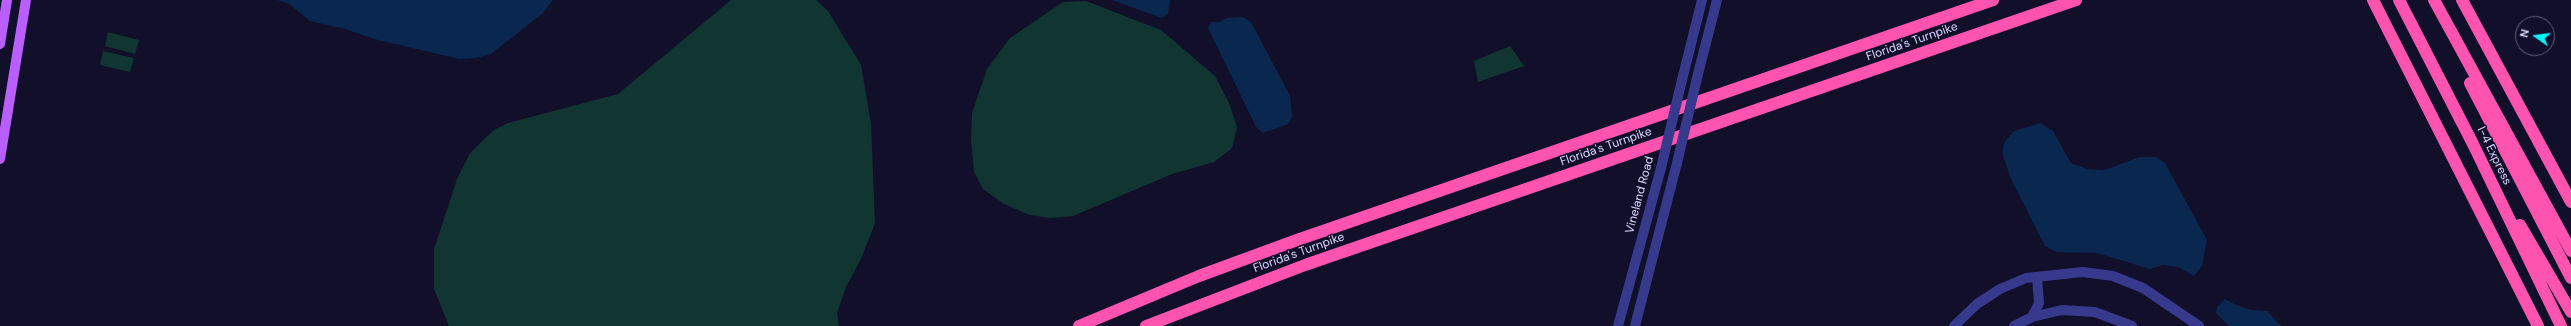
<!DOCTYPE html>
<style>
body{margin:0}
#map{position:relative;width:2571px;height:326px;overflow:hidden;background:#120f2a;font-family:"DM Sans",sans-serif}
canvas{display:block}
.north{position:absolute;left:2515px;top:16px;width:40px;height:40px;box-sizing:border-box;background:#120f2a;border:1px solid #625f7f;border-radius:50%;rotate:284deg;font-size:11px;font-weight:700;line-height:16px;text-align:center;color:#dad8ff}
.north::after{content:'';display:block;margin:auto;width:14px;height:18px;background:#04f6ff;clip-path:polygon(50% 0,100% 100%,50% 72%,0 100%)}
</style>
<div id="map">
<canvas width="2571" height="326"></canvas>
<div class="north">N</div>
</div>
<script>
const c = document.querySelector('canvas').getContext('2d');
c.lineJoin = 'round';
function fillPath(path, color) {
  c.fillStyle = color;
  c.fill(path, 'evenodd');
}
function toPath(rows) {
  const path = new Path2D();
  for (const r of rows) {
    path.moveTo(r[0], r[1]);
    for (let i = 2; i < r.length; i += 2) path.lineTo(r[i], r[i + 1]);
  }
  return path;
}
function trace(path, color, width, dash) {
  c.strokeStyle = color;
  c.lineWidth = width;
  c.lineCap = dash ? 'butt' : 'round';
  c.setLineDash(dash || []);
  c.stroke(path);
}
function drawText(font, color, halo, rows, align = 'center') {
  c.font = font + ' "DM Sans",sans-serif';
  c.lineWidth = 3;
  c.setLineDash([]);
  c.textBaseline = 'middle';
  c.strokeStyle = halo;
  c.fillStyle = color;
  for (const [text, x, y, turn = 0] of rows) {
    c.save();
    c.translate(x, y);
    c.rotate((+turn || 0) * Math.PI / 180);
    c.textAlign = isNaN(turn) ? turn : align;
    if (halo) c.strokeText(text, 0, 0);
    c.fillText(text, 0, 0);
    c.restore();
  }
}
fillPath(toPath([
 [731,0,816,0,828,11,861,65,871,124,875,223,861,259,846,287,837,313,839,326,449,326,434,289,434,249,457,179,470,153,494,130,508,123,618,94],
 [1086,1,1161,30,1215,76,1229,103,1237,127,1232,148,1214,162,1172,174,1073,216,1050,218,1030,215,1004,204,983,189,974,172,971,141,972,113,987,69,1010,38,1063,2],
 [108,32,139,40,135,54,105,46],
 [1510,46,1524,66,1478,82,1474,61],
 [103,51,134,58,130,72,100,65]
]), '#113531');
fillPath(toPath([
 [277,0,553,0,543,13,491,54,476,58,459,59,374,39,345,29,310,21,288,3],
 [1112,0,1170,0,1168,14,1162,18],
 [1243,17,1250,21,1258,35,1290,96,1292,117,1288,124,1263,133,1256,127,1208,28,1211,22,1220,22,1226,18],
 [2040,123,2053,131,2071,163,2087,169,2105,170,2140,157,2156,157,2165,163,2207,240,2202,266,2194,276,2178,267,2163,265,2150,269,2097,253,2056,252,2045,246,2011,179,2002,153,2005,141,2014,131],
 [2225,299,2236,305,2251,310,2267,311,2281,326,2229,326,2216,313,2217,307]
]), '#09274f');
trace(toPath([
 [1698,74,1717,0],
 [1682,80,1702,0],
 [2032,317,2039,303,2037,277],
 [1618,326,1661,168],
 [1635,326,1677,163],
 [1954,326,1977,304,2000,289,2026,278,2083,272,2113,276,2143,288,2199,326],
 [2014,326,2032,317,2062,310,2095,312,2132,326]
]), '#36398c', 10);
trace(toPath([
 [0,44,7,0],
 [0,159,26,0]
]), '#b95fff', 10);
trace(toPath([
 [2373,0,2538,326],
 [2399,0,2473,144,2561,326],
 [2434,0,2571,251],
 [2462,0,2571,202],
 [2470,83,2571,278],
 [2520,225,2571,312],
 [1079,326,1199,276,1297,240,1993,0],
 [1146,326,1305,265,2076,0]
]), '#ff53b0', 12);
trace(toPath([
 [1677,163,1698,74],
 [1661,168,1682,80]
]), '#36398c', 10);
drawText('12px', '#dad8ff', '#120f2a', [
 ["Florida's Turnpike",1912,42,-19],
 ["Florida's Turnpike",1606,147,-19],
 ["I-4 Express",2494,156,64],
 ["Vineland Road",1640,195,-75],
 ["Florida's Turnpike",1299,253,-20]
]);
</script>
